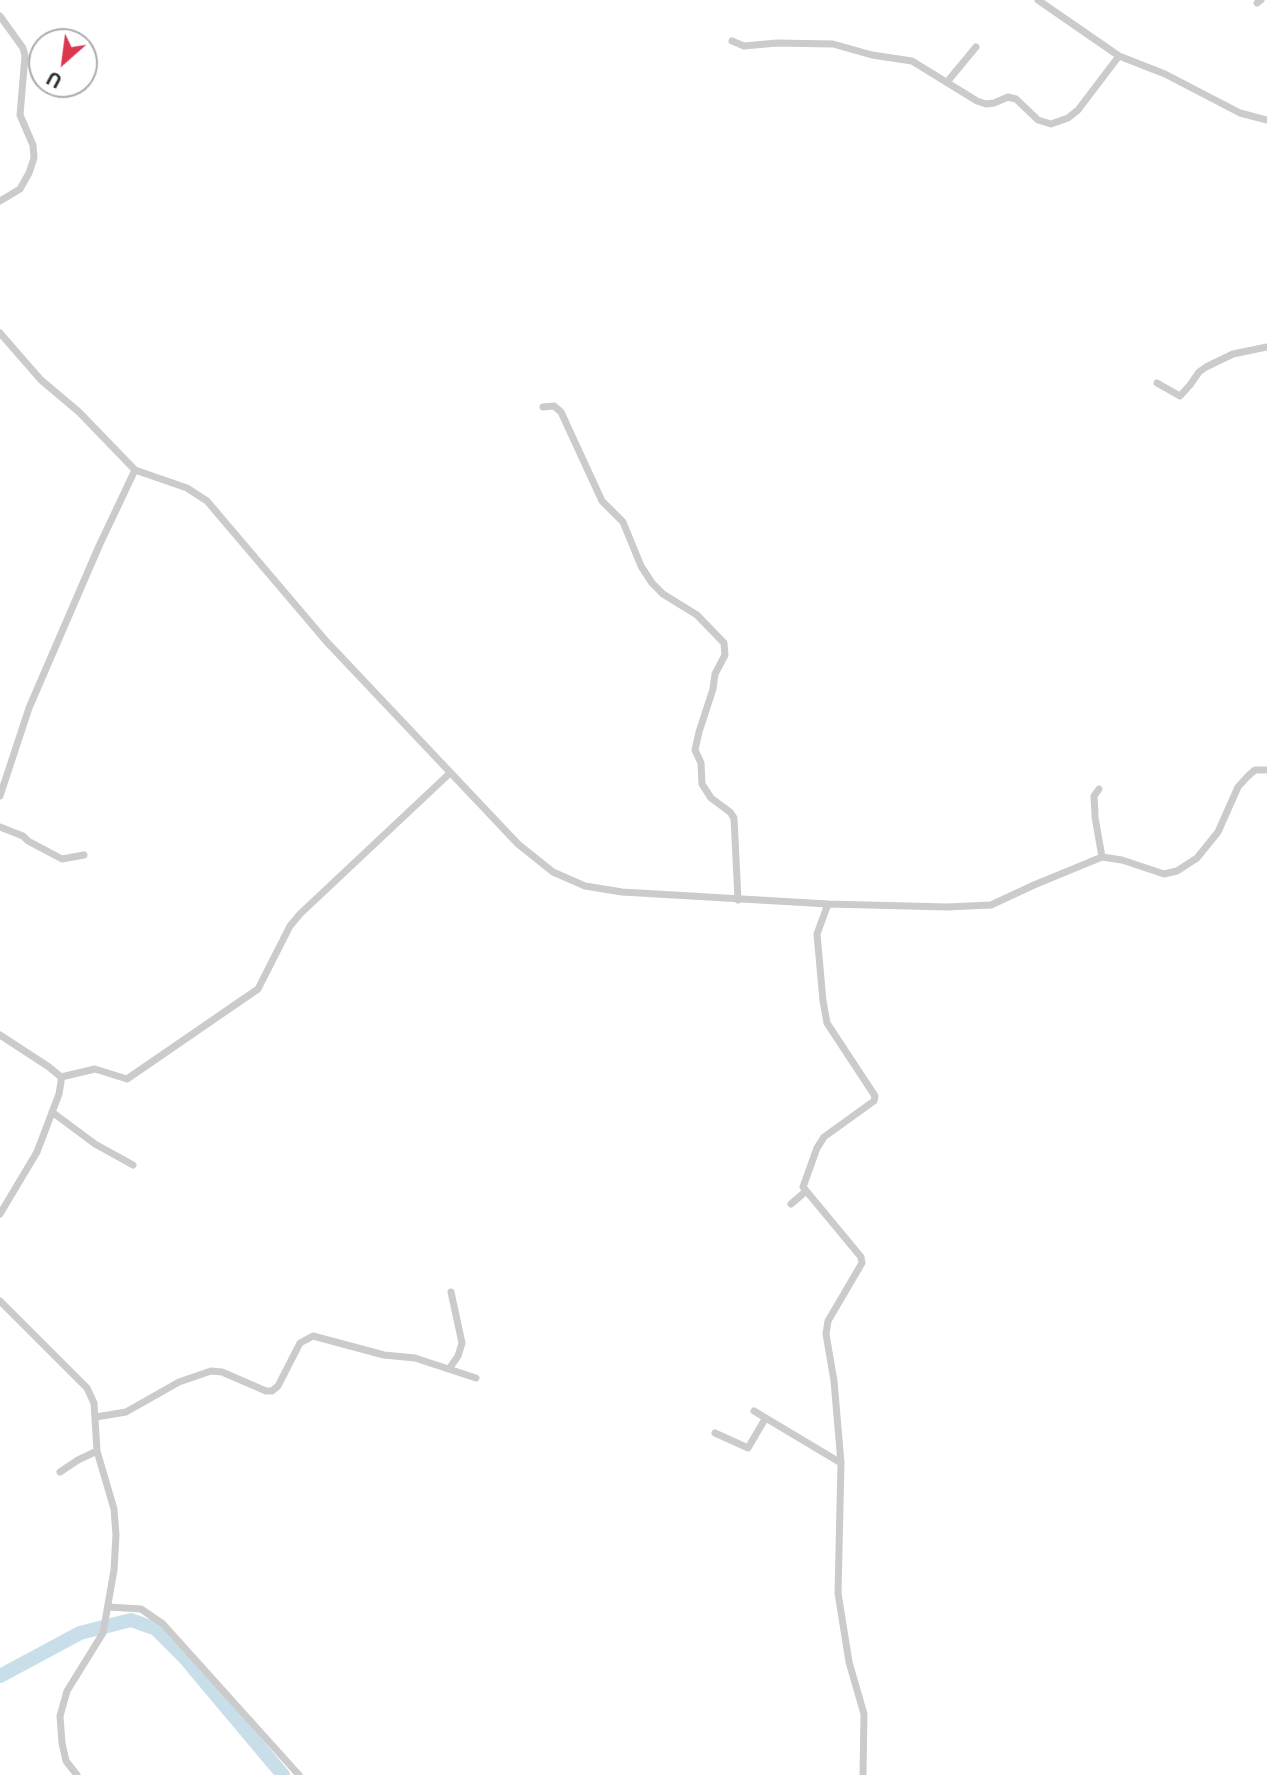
<!DOCTYPE html>
<style>
body{margin:0}
#map{position:relative;width:1267px;height:1775px;overflow:hidden;background:#fff;font-family:"Noto Sans",sans-serif}
canvas{display:block}
.north{position:absolute;left:28px;top:28px;width:70px;height:70px;box-sizing:border-box;background:#fff;border:2px solid #ababab;border-radius:50%;rotate:208deg;font-size:19px;font-weight:700;line-height:28px;text-align:center;color:#2e2e2e}
.north::after{content:'';display:block;margin:auto;width:24px;height:32px;background:#dd374e;clip-path:polygon(50% 0,100% 100%,50% 72%,0 100%)}
</style>
<div id="map">
<canvas width="1267" height="1775"></canvas>
<div class="north">U</div>
</div>
<script>
const c = document.querySelector('canvas').getContext('2d');
c.lineJoin = 'round';
function toPath(rows) {
  const path = new Path2D();
  for (const r of rows) {
    path.moveTo(r[0], r[1]);
    for (let i = 2; i < r.length; i += 2) path.lineTo(r[i], r[i + 1]);
  }
  return path;
}
function trace(path, color, width, dash) {
  c.strokeStyle = color;
  c.lineWidth = width;
  c.lineCap = dash ? 'butt' : 'round';
  c.setLineDash(dash || []);
  c.stroke(path);
}
trace(toPath([
 [0,1676,80,1633,131,1620,156,1629,184,1657,283,1775]
]), '#c8dfea', 14);
trace(toPath([
 [1038,0,1119,56,1165,74,1240,113,1267,120],
 [1257,3,1261,0],
 [0,16,23,48,25,56,20,115,33,145,34,158,29,173,20,189,0,201],
 [732,41,744,46,777,43,833,44,872,55,912,61,977,101,986,104,994,103,1008,97,1016,99,1038,120,1051,124,1068,118,1078,110,1119,56],
 [947,82,976,47],
 [0,333,41,380,79,412,135,470,187,488,207,501,326,641,518,844,553,872,585,886,622,892,828,904,947,907,991,905,1034,885,1102,857,1122,860,1164,874,1177,871,1197,858,1218,832,1238,787,1248,776,1255,770,1267,770],
 [1157,383,1180,396,1190,385,1199,372,1206,367,1233,354,1267,347],
 [543,407,554,406,561,412,602,501,623,522,641,566,652,583,663,594,697,615,724,643,725,655,715,674,713,689,699,732,695,750,701,763,702,784,711,798,730,812,734,818,738,900],
 [0,796,29,708,99,546,135,470],
 [1095,814,1094,796,1099,789],
 [1095,817,1102,857],
 [0,827,23,836,28,841,62,859,84,855],
 [828,904,817,934,823,1001,827,1023,875,1096,874,1101,824,1137,817,1148,803,1187,861,1257,862,1263,828,1321,826,1334,834,1381,841,1463,838,1593,849,1662,864,1714,863,1775],
 [0,1035,49,1067,61,1077,61,1082,59,1094,37,1152,0,1214],
 [61,1077,95,1069,127,1079,258,989,290,926,300,914,450,773],
 [52,1112,95,1144,133,1165],
 [791,1204,805,1192],
 [0,1301,87,1388,94,1403,97,1451,114,1509,116,1535,114,1570,103,1633,67,1691,60,1716,62,1743,66,1761,77,1775],
 [449,1369,458,1356,462,1343,451,1292],
 [754,1411,841,1463],
 [96,1417,126,1412,179,1382,211,1371,222,1372,266,1391,272,1391,278,1386,300,1343,313,1336,384,1355,415,1358,476,1378],
 [715,1433,748,1448,765,1419],
 [60,1472,78,1460,97,1451],
 [109,1607,141,1609,163,1624,299,1775]
]), '#cbcbcb', 7);
</script>
